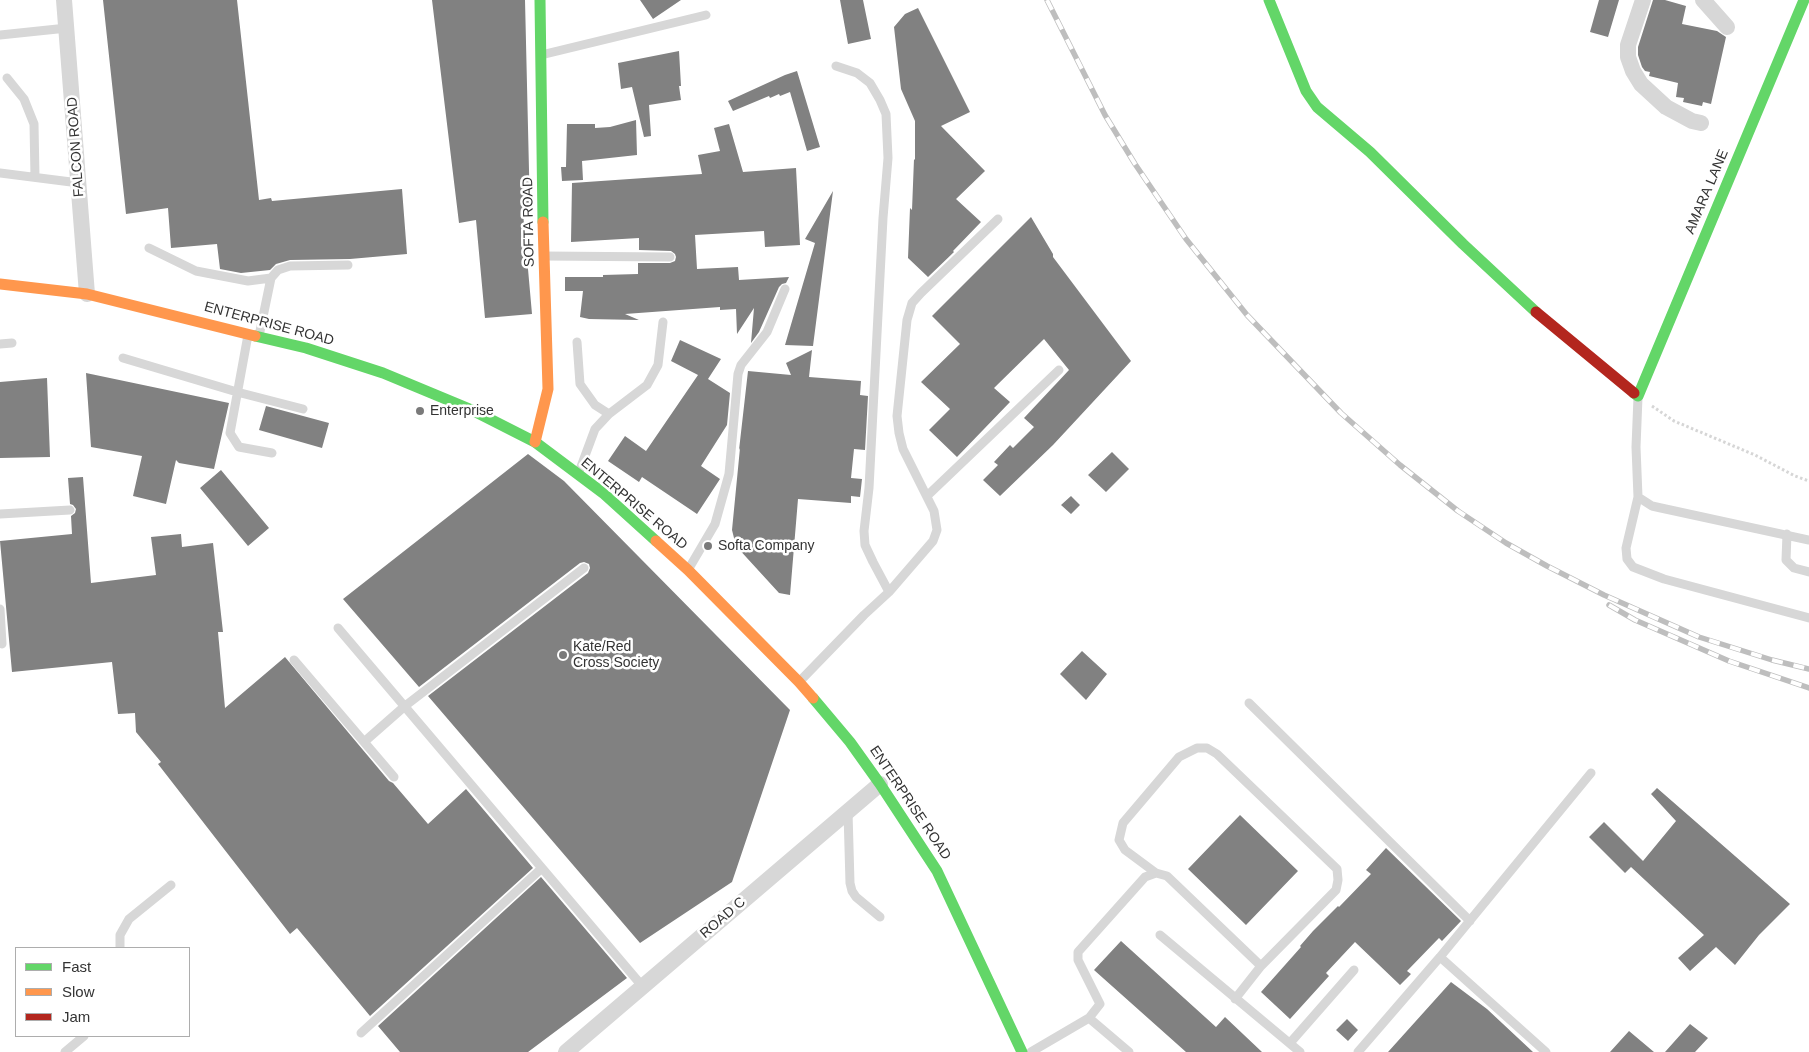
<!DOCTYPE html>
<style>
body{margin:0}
#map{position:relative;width:1809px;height:1052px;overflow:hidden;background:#fff;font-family:Arial,sans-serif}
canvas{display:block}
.legend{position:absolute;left:15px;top:947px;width:175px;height:90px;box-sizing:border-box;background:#fff;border:1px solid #adadad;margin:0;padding:6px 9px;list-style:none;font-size:15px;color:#333}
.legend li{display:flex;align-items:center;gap:10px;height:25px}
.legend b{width:25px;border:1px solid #adadad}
</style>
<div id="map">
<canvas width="1809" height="1052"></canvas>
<ul class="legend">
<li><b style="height:6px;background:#63d668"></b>Fast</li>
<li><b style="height:6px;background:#ff974d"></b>Slow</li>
<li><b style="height:6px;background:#b3261e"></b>Jam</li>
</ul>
</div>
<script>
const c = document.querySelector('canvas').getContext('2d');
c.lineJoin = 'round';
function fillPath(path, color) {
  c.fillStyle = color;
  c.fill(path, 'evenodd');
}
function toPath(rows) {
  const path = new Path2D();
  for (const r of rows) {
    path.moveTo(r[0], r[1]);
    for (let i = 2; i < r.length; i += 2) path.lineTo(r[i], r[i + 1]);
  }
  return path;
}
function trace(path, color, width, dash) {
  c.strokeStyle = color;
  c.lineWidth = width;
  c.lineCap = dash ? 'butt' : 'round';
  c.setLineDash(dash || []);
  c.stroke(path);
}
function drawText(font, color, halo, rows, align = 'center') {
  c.font = font + ' Arial,sans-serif';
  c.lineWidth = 5;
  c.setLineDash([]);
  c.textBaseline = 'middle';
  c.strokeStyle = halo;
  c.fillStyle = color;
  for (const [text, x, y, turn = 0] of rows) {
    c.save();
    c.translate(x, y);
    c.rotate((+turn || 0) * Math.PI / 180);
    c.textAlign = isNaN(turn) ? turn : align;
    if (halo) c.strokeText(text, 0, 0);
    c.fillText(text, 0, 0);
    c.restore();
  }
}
fillPath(toPath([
 [103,0,237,0,259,200,271,198,272,201,402,189,407,254,350,259,290,260,276,264,270,270,241,273,220,269,217,244,171,248,168,208,126,214],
 [432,0,525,0,530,213,523,213,532,314,485,318,476,220,459,223],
 [640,0,681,0,653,19],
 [840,0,863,0,871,39,848,44],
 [1599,0,1619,0,1608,37,1590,32],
 [1653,0,1665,0,1686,6,1682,24,1717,31,1726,37,1711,104,1703,102,1702,106,1683,102,1684,98,1676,97,1678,83,1649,76,1650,72,1645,71,1642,67,1638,55,1638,47],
 [918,8,970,112,941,126,985,171,956,199,981,222,953,251,954,252,928,277,908,258,910,208,912,210,914,159,915,160,915,121,901,89,894,27,905,14],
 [679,51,681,86,679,86,681,100,649,105,651,136,644,137,632,87,621,89,618,63],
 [797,71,820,147,807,151,790,92,780,96,779,94,770,98,769,96,733,111,728,101,785,75],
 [636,120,637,155,582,161,583,180,562,181,561,167,566,167,567,124,595,124,595,128,610,127],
 [729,124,743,172,796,168,800,245,765,247,764,231,695,235,697,269,738,267,739,280,789,277,786,283,782,284,779,287,759,332,751,343,754,308,737,334,736,309,720,310,720,307,625,314,639,320,589,319,580,317,583,291,565,291,565,277,603,277,603,275,638,274,638,263,670,263,675,261,676,257,675,254,671,251,639,250,639,238,571,242,572,183,702,174,698,155,720,151,714,128],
 [833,191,813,346,785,345,815,243,805,239],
 [1031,217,1053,254,1053,257,1131,361,1053,445,1000,496,983,480,998,465,994,462,1010,445,1013,448,1034,427,1024,418,1069,370,1044,339,994,388,1010,402,957,457,929,430,950,409,921,382,960,344,932,316],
 [680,340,721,359,708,379,730,393,727,425,701,466,720,479,697,514,642,477,639,482,608,461,625,436,646,451,698,375,671,361],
 [812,350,809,377,861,381,860,395,868,396,865,450,854,449,851,478,862,479,860,497,851,496,851,503,798,499,790,595,779,593,736,546,732,530,740,448,739,450,748,371,791,375,786,363],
 [86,373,229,403,214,469,179,463,176,460,166,504,133,496,142,456,91,447],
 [47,378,50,457,0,458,0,382],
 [266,406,329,423,322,448,259,430],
 [1112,452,1129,469,1106,492,1088,475],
 [528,454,564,481,790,710,732,882,640,943,428,696,588,573,590,568,589,564,584,562,580,563,419,687,343,599],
 [221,470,269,528,248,546,200,488],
 [83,477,91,583,156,575,151,537,181,534,182,547,213,543,223,632,218,632,225,708,285,657,389,781,393,783,428,824,466,789,533,868,370,1016,297,928,290,934,158,764,161,762,136,732,135,713,118,714,112,662,12,672,0,541,72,534,71,516,75,513,76,509,73,505,70,504,68,478],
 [1071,496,1080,505,1071,514,1061,505],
 [1082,651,1107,674,1086,700,1060,674],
 [1657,788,1790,904,1759,935,1735,965,1716,947,1690,971,1678,958,1704,935,1631,867,1625,873,1589,837,1604,822,1643,861,1676,821,1651,794],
 [1240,815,1298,871,1246,925,1188,869],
 [1386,848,1461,921,1442,941,1439,938,1407,971,1411,974,1400,985,1355,942,1326,973,1329,976,1290,1019,1261,992,1301,947,1300,946,1313,931,1338,906,1339,907,1371,874,1366,870],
 [541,877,627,978,528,1052,400,1052,378,1026],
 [1121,941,1216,1027,1225,1017,1262,1052,1186,1052,1094,970],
 [1451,982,1487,1009,1533,1052,1388,1052],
 [1347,1019,1358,1030,1348,1041,1336,1030],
 [1690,1024,1708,1038,1695,1052,1665,1052],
 [1629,1031,1654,1052,1610,1052]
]), '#818181');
trace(toPath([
 [1652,406,1674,421,1755,455,1795,476,1809,481]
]), '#d6d6d6', 3, [2.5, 2.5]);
trace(toPath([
 [0,35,67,28],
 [541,55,706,15],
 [836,66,857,73,870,83,880,100,886,114,888,158,883,218,869,488,864,531,865,545,873,562,889,592],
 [7,78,24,99,34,124,35,177],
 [0,173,79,183],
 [149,248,196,271,248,281,271,278],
 [544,256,670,257],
 [248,335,230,433,239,447,272,453],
 [259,336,271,278,278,270,290,266,348,265],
 [577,342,580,384,595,405,609,414],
 [0,344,12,343],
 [123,358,237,392,303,409],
 [1638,397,1636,447,1638,497,1626,548,1627,559,1633,567,1664,579,1809,618],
 [579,472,595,429,609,414,647,385,658,365,663,322],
 [927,496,1059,370],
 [1638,497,1652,506,1661,508,1809,540],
 [0,514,70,510],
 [1787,534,1786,560,1794,568,1809,572],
 [688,570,715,524,729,474,738,374,741,365,767,332,785,289],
 [0,609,2,644],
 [338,628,643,987],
 [294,660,394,777],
 [799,682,864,615,889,592,933,541,937,530,934,511,903,449,899,433,897,416,907,320,912,303,921,293,998,219],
 [1249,703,1470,921],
 [364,742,405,706,584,568],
 [848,812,850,883,852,891,856,897,880,917],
 [1156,873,1125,850,1119,840,1123,823,1179,757,1197,748,1207,748,1217,754,1337,869,1338,880,1336,890,1261,966,1235,999],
 [1160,935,1300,1052],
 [120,948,120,935,129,919,171,885],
 [1440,957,1546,1052],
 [1089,1018,1129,1052],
 [361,1033,542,868],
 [1290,1043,1354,970],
 [65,1052,84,1036],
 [1031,1052,1089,1018,1100,1004,1078,960,1078,952,1145,877,1156,873,1167,876,1261,966],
 [1358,1052,1440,957,1591,773]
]), '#d7d7d7', 9);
trace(toPath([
 [64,0,87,294],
 [1643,0,1628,45,1628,57,1633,71,1641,84,1666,107,1692,121,1701,123],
 [1703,0,1727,27],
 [566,1052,880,784]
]), '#d7d7d7', 16);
trace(toPath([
 [540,0,543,222],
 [1269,0,1306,91,1317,107,1370,152,1463,244,1536,312],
 [255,336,306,348,383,373,472,410,535,442,603,493,656,541],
 [1634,393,1638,396,1804,0],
 [813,698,850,742,880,784,937,871,1022,1052]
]), '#63d668', 11);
trace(toPath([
 [0,284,87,294,255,336],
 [535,442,548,389,543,222],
 [656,541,688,570,799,682,813,698]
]), '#ff974d', 11);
trace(toPath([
 [1536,312,1634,393]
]), '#b3261e', 11);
const rail = toPath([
 [1047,0,1105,115,1135,164,1186,239,1247,315,1341,413,1400,465,1458,511,1506,543,1547,566,1604,595,1699,637,1772,660,1809,669],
 [1609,605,1635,620,1729,661,1809,688]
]);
trace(rail, '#bebebe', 5.5);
trace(rail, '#fff', 4, [11]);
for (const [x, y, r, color] of [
 [420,411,5,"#7a7a7a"],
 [708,546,5,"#7a7a7a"],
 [563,655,5,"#7a7a7a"]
]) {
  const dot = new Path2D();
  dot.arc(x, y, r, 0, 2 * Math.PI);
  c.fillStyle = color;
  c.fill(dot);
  trace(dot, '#fff', 2);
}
drawText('14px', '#333', '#fff', [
 ["FALCON ROAD",76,147,-94],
 ["AMARA LANE",1707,192,-67],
 ["SOFTA ROAD",529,222,-91],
 ["ENTERPRISE ROAD",269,324,15],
 ["ENTERPRISE ROAD",634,504,40],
 ["ENTERPRISE ROAD",910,803,56],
 ["ROAD C",723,918,-41]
]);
drawText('14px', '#333', '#fff', [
 ["Enterprise",430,411],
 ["Softa Company",718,546],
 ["Kate/Red",573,647],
 ["Cross Society",573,663]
], 'left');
</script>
